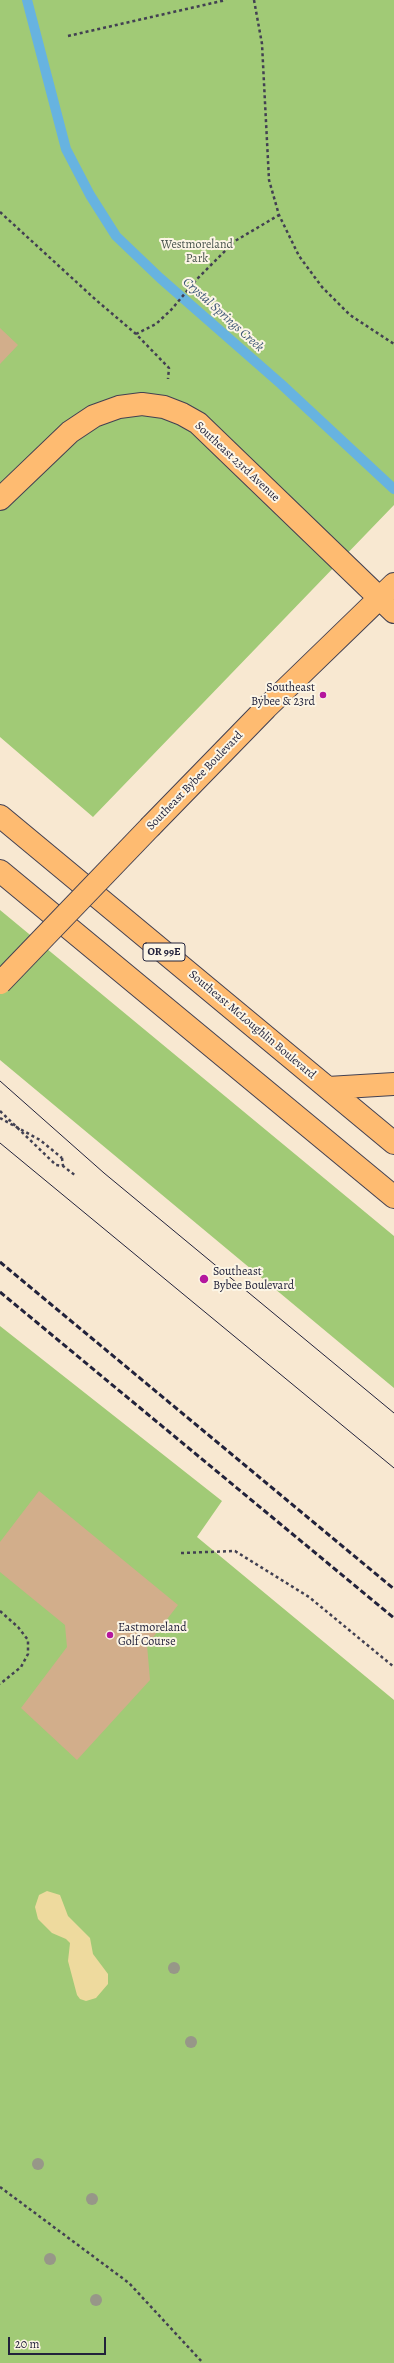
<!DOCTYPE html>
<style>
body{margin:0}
#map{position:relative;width:394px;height:2363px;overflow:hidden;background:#f8e8d1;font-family:Alegreya,serif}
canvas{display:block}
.scale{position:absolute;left:8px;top:2337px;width:98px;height:18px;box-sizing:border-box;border:2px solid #22223b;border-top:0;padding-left:5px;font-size:12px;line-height:14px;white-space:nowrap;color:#22223b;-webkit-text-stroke:3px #fcf5e5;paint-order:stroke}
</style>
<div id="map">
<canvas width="394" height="2363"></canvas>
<div class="scale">20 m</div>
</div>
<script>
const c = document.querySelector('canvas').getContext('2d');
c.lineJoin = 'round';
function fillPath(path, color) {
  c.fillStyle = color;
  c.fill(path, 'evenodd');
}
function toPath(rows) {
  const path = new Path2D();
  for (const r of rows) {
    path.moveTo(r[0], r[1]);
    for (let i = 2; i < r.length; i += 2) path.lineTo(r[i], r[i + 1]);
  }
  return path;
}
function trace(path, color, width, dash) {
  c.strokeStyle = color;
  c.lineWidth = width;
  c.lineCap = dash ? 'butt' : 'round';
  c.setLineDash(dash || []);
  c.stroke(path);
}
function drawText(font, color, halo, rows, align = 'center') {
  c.font = font + ' Alegreya,serif';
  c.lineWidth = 4;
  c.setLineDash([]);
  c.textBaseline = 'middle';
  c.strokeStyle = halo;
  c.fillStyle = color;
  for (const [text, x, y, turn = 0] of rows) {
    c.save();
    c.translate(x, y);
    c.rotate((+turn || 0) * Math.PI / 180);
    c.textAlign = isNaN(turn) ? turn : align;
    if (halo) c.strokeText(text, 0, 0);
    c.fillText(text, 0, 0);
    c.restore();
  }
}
fillPath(toPath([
 [0,0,394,0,394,505,93,817,0,737],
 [0,910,394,1236,394,1388,0,1060],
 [0,1326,222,1501,197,1537,394,1700,394,2363,0,2363]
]), '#a1ca76');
fillPath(toPath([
 [47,1891,60,1895,68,1916,90,1938,93,1954,108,1974,108,1984,96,1998,86,2001,80,1999,77,1995,68,1961,70,1943,66,1939,52,1933,38,1919,35,1907,39,1895]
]), '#eeda9e');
trace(toPath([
 [27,0,66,149,90,195,116,236,160,278,281,384,394,489]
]), '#67b3e0', 10);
fillPath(toPath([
 [0,328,18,345,0,364],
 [39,1491,178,1605,147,1645,150,1680,77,1760,21,1708,67,1647,65,1625,0,1572,0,1542]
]), '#d2ae8b');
const major = toPath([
 [0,499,70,432,94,416,119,407,142,404,164,407,182,414,198,423,394,612],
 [151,826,266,708,394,584]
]);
const highway = toPath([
 [0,816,394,1143],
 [0,871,394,1197],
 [328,1088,394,1084]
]);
trace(major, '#424052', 24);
trace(highway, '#424052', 24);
trace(toPath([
 [254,0,262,44,269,180,279,215,299,256,322,287,350,315,394,344],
 [68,36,226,0],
 [0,212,96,300,136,334,169,368,168,379],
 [136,334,156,324,171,310,197,279,235,241,279,215],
 [0,1111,56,1165,63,1166,76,1176],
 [62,1158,63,1166],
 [181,1553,235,1551,309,1597,394,1667],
 [0,1611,18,1627,28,1640,28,1654,21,1667,0,1684],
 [0,2187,129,2283,203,2363]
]), '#424052', 2.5, [3, 3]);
trace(major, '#febb71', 22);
trace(highway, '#febb71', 22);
trace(toPath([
 [0,1081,104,1173,394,1413],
 [0,1143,394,1468]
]), '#22223b', 1);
trace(toPath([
 [0,1262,394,1589],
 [0,1292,394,1618]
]), '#22223b', 3, [6, 3]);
const majorBridge = toPath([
 [0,983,151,826]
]);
trace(majorBridge, '#424052', 24, []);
trace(toPath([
 [0,1118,40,1140,62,1158]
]), '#424052', 2.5, [3, 3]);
trace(majorBridge, '#febb71', 22);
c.fillStyle = '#979788';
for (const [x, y] of [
 [174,1968],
 [191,2042],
 [38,2164],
 [92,2199],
 [50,2259],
 [96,2300]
]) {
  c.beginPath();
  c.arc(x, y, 6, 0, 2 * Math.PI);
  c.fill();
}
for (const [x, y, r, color] of [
 [323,695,4,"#b5179e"],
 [204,1279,5,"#b5179e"],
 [110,1635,4,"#b5179e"]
]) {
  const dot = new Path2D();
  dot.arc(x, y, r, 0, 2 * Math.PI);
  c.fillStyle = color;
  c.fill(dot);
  trace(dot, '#fcf5e5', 1.5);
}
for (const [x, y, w] of [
 [164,952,42]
]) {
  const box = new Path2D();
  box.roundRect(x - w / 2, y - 9, w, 18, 3);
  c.fillStyle = '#fcf5e5';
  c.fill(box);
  trace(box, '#22223b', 1);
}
drawText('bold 11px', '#22223b', null, [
 ["OR 99E",164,952]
]);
drawText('12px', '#48544d', '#fcf5e5', [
 ["Westmoreland",197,245],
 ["Park",197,259]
]);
drawText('12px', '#22223b', '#fcf5e5', [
 ["Southeast 23rd Avenue",237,462,43],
 ["Southeast Bybee Boulevard",195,781,-46],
 ["Southeast McLoughlin Boulevard",252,1025,40]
]);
drawText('12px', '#22223b', '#fcf5e5', [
 ["Southeast",315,688,"right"],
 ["Bybee & 23rd",315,702,"right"],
 ["Southeast",213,1272],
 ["Bybee Boulevard",213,1286],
 ["Eastmoreland",118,1628],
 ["Golf Course",118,1642]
], 'left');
drawText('italic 13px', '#3a5575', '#fcf5e5', [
 ["Crystal Springs Creek",223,315,42]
]);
</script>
